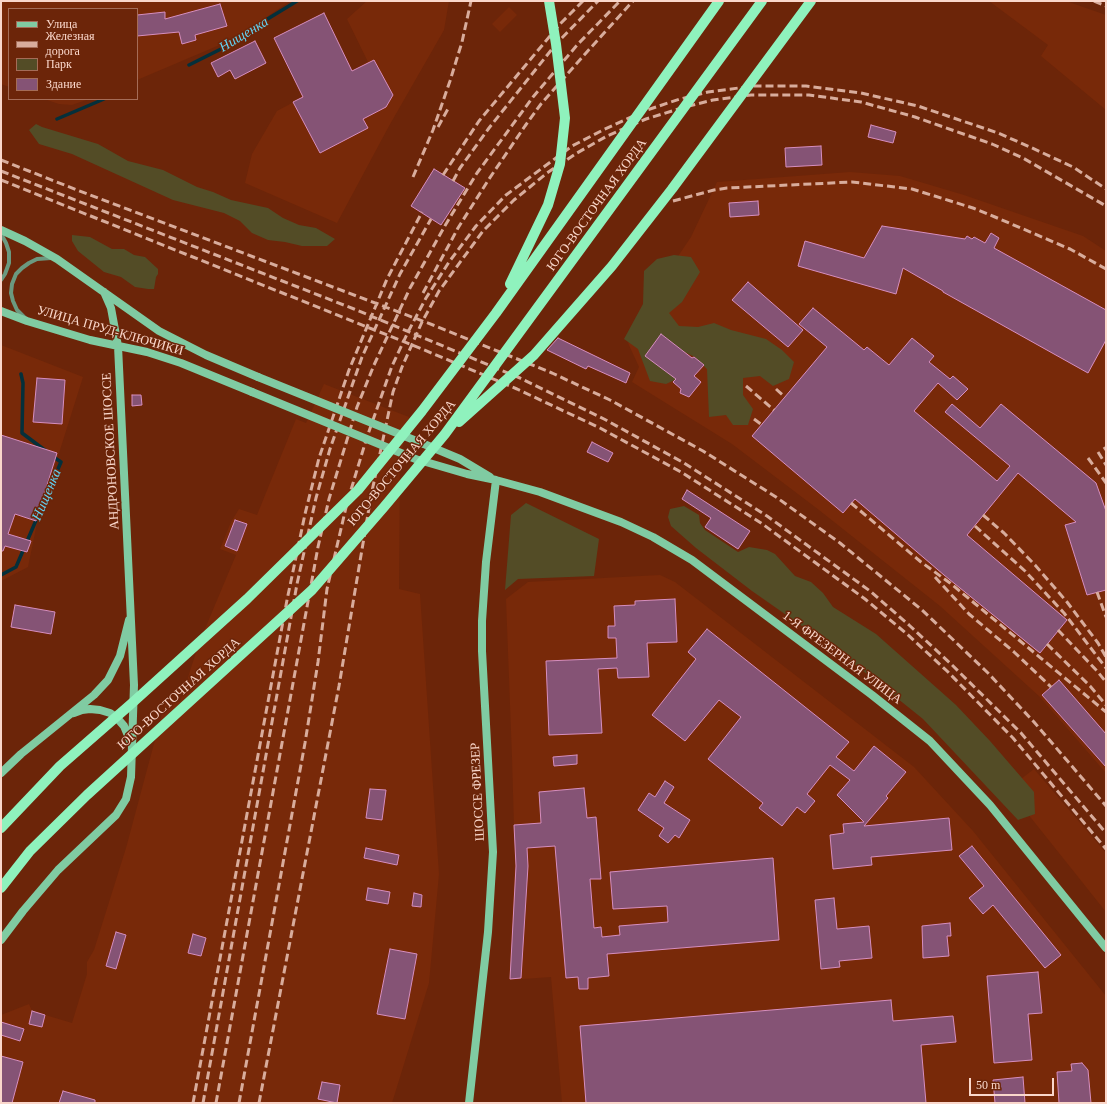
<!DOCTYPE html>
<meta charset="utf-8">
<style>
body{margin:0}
#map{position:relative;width:1107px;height:1104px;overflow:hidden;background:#6c2509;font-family:"Times New Roman",serif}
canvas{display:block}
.frame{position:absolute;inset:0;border:2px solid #fad7cb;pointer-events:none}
.legend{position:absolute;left:8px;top:8px;width:130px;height:92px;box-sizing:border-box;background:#6c2509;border:1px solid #a56c57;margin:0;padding:5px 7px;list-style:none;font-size:12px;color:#fad7cb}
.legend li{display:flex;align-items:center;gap:8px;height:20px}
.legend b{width:20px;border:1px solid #a56c57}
.scale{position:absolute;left:969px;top:1078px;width:85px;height:18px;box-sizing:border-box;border:2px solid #fad7cb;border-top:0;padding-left:5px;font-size:12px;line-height:14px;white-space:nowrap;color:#fad7cb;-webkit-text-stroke:3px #6c2509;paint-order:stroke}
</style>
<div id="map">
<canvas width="1107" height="1104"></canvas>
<div class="frame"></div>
<ul class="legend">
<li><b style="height:5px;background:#80cba2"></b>Улица</li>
<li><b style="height:5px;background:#d8ac9c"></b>Железная дорога</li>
<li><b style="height:11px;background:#534c26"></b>Парк</li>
<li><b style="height:11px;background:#855375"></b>Здание</li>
</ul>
<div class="scale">50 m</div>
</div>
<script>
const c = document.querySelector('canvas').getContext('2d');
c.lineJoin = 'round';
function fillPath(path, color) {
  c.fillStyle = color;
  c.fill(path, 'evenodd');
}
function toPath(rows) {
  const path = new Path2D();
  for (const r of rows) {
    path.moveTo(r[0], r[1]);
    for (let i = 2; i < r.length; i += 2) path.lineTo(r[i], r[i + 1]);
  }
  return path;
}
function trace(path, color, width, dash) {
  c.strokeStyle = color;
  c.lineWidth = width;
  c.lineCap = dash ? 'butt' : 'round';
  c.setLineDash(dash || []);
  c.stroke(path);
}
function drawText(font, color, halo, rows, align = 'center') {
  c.font = font + ' "Times New Roman",serif';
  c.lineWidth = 3;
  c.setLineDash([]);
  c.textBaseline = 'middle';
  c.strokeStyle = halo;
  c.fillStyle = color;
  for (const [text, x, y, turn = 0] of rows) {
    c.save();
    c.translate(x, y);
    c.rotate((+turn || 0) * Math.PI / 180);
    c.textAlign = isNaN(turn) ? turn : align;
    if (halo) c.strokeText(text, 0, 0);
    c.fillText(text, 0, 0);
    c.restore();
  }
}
fillPath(toPath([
 [1,1,290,1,236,38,137,80,137,9,9,9,9,87,1,84],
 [367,1,449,1,444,30,389,126,337,223,245,183,252,154,277,111,368,62,347,19],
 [989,1,1066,1,1106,15,1106,110,1041,56,1048,45],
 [509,7,517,15,500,32,492,24],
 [44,99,89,99,72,105,59,104],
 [850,172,900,176,964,195,1083,236,1106,251,1106,773,1040,697,940,606,819,510,732,444,632,382,639,367,628,343,656,289,691,237,717,182],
 [1,345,83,377,37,523,28,567,1,581],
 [324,384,409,417,400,459,399,589,420,594,439,874,429,983,392,1103,1,1103,1,1015,29,1004,32,1011,72,1023,87,974,87,962,94,950,126,848,166,699,180,702,199,643,236,555,220,549,231,522,239,509,257,515,296,419,306,423],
 [660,575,675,582,914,767,973,831,1106,996,1106,1103,562,1103,551,977,509,980,515,862,512,757,506,599,528,582],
 [1034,769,1106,853,1106,912,1008,789]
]), '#782909');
fillPath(toPath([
 [36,124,42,127,98,144,128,161,163,170,197,187,213,192,231,200,268,208,283,218,299,225,316,228,335,239,327,246,302,246,285,242,268,240,252,233,240,221,224,213,173,200,72,154,39,144,29,130],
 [72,235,90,237,112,249,124,249,134,255,145,257,158,269,158,274,156,277,154,289,148,289,135,287,121,277,104,272,78,251,72,241],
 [674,255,691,257,700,272,682,302,669,313,679,326,698,327,714,323,731,330,766,339,782,350,794,362,789,379,773,386,760,376,743,378,743,395,753,409,748,425,733,425,726,415,709,417,707,369,695,357,680,350,681,377,666,384,650,381,638,349,624,339,643,304,644,271,657,259],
 [526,503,599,539,594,576,518,579,505,590,511,515],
 [684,506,699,515,700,523,705,530,738,552,749,547,767,550,775,554,795,576,811,582,823,593,833,607,876,634,956,705,990,741,1034,792,1035,814,1018,820,923,719,842,654,752,591,696,548,671,526,668,517,670,509]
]), '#534c26');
trace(toPath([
 [189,65,239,40,261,23,297,1],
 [57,119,104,99],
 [21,374,23,383,22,433,46,451],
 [1,575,16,567,61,462,52,456]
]), '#04303b', 3.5);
const building = toPath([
 [220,4,227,26,195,35,196,40,182,44,179,32,137,36,137,15,165,12,165,19,220,4],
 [324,13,352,71,374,60,393,95,386,107,363,119,368,128,320,153,293,102,303,97,274,38,324,13],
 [255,41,266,63,235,79,230,70,218,77,211,63,255,41],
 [871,125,896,132,893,143,868,137,871,125],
 [821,146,822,165,786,167,785,148,821,146],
 [434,169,465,188,441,225,411,206,434,169],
 [758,201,759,215,730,217,729,203,758,201],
 [882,226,965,239,967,236,972,239,974,237,985,243,991,233,999,238,994,248,1106,310,1106,340,1088,373,943,292,943,291,903,268,896,294,798,266,805,241,864,258,882,226],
 [748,282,803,330,788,347,732,300,748,282],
 [813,308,864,350,867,347,889,365,912,338,934,356,929,362,950,379,953,376,968,389,957,400,938,383,914,411,997,481,1010,466,945,412,952,404,980,428,1001,404,1096,483,1106,511,1106,590,1087,595,1065,525,1076,522,1018,473,967,535,1067,620,1040,653,944,575,855,499,843,513,752,436,827,347,799,324,813,308],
 [661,334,692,358,694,357,704,365,694,376,701,382,689,397,680,393,681,389,673,382,676,379,645,356,661,334],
 [558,338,630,373,626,383,588,366,586,369,547,350,558,338],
 [37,378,65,380,62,424,33,422,37,378],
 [132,395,141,395,142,405,132,406,132,395],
 [1,435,57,453,36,521,15,514,8,534,31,541,27,552,5,546,3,551,1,551,1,435],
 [592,442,613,453,608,462,587,452,592,442],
 [687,490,750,531,738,549,705,527,711,518,682,499,687,490],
 [235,520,247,524,237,551,225,546,235,520],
 [675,599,677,642,647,643,649,677,618,678,617,668,598,669,602,733,549,735,546,661,617,658,616,638,608,638,608,626,615,626,614,606,635,605,635,601,675,599],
 [15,605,55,612,51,634,11,627,15,605],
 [707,629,849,742,836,757,854,771,874,746,906,772,886,796,888,798,864,826,949,818,952,850,871,857,872,865,833,869,830,835,844,833,843,824,864,822,837,795,850,780,830,765,807,794,815,801,805,813,797,807,782,826,759,808,763,803,708,759,741,717,719,700,685,741,652,715,696,659,688,652,707,629],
 [1059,680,1106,734,1106,767,1042,695,1059,680],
 [577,755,577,764,554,766,553,757,577,755],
 [665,781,674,787,664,803,690,820,679,838,675,835,668,843,659,836,664,828,638,810,649,793,655,797,665,781],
 [584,788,587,818,596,817,601,879,590,879,594,928,601,927,602,937,620,935,619,926,668,922,667,906,613,909,610,872,773,858,779,940,607,954,609,976,588,978,588,989,579,989,578,977,566,978,555,846,527,848,528,866,521,978,510,979,516,866,514,825,541,823,539,792,584,788],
 [370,789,386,790,382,820,366,818,370,789],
 [972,846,1061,955,1045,968,993,905,983,914,969,898,984,886,959,856,972,846],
 [366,848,399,855,397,865,364,858,366,848],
 [368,888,390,892,388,904,366,900,368,888],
 [414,893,422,895,421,907,412,906,414,893],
 [834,898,837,929,869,926,872,958,839,961,840,967,821,969,815,900,834,898],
 [950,923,951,936,947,936,949,956,923,958,922,926,950,923],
 [116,932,126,935,116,969,106,966,116,932],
 [193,934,206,938,201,956,188,953,193,934],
 [390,949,417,954,405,1019,377,1014,390,949],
 [1038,972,1042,1013,1028,1014,1032,1060,994,1063,987,976,1038,972],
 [891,1000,893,1021,953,1016,956,1042,921,1045,926,1103,586,1103,580,1026,891,1000],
 [32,1011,45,1015,42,1027,29,1024,32,1011],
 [1,1022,24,1029,20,1041,1,1035,1,1022],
 [1,1056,23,1062,12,1103,1,1103,1,1056],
 [1082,1063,1088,1070,1091,1103,1059,1103,1057,1072,1072,1071,1071,1064,1082,1063],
 [1023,1077,1025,1103,995,1103,993,1080,1023,1077],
 [322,1082,340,1085,337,1103,318,1099,322,1082],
 [63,1091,95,1100,95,1103,59,1103,63,1091]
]);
fillPath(building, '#855375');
trace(building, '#d68ebf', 1);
trace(toPath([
 [1,234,6,243,9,252,9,263,5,274,1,280],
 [25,318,17,310,13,301,11,293,12,284,16,274,22,268,29,263,37,259,51,258]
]), '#6b997f', 4);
trace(toPath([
 [1,230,25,241,57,259,159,331,206,355,258,377],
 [1,311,27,321,90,340,147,352,181,363,252,392],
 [424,444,460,459,490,477],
 [419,460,467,474,496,480,540,492,621,522,653,537,692,560,872,695,930,741,990,805,1106,948],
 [74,713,82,710,90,709,100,710,110,713,117,718,124,726,131,743],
 [1,773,21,754,94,695,108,680,120,656,129,620],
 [1,940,23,911,58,870,116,815,126,799,131,777,134,685,118,346,111,308,104,292],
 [469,1103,488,932,493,852,482,651,482,621,486,562,496,480]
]), '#80cba2', 8);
trace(toPath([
 [1094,1,1106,6],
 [438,127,449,107],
 [1,160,77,190,433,325,552,373,610,400,703,451,776,497,840,543,922,610,988,673,1034,722,1106,806],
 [1,171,354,309,520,378,604,419,684,463,767,516,870,591,909,625,951,664,1021,733,1106,833],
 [443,175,479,121,560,24,583,1],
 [413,177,433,130,450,81,462,42,471,1],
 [1,180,422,349,517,389,600,428,681,472,761,523,865,599,907,634,947,671,1013,738,1106,849],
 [453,181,460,168,489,128,556,44,598,1],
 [673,201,714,190,727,188,852,182,912,189,973,208,995,217,1070,249,1106,269],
 [423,293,458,228,489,179,525,126,541,104,586,53,633,1],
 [746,386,774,410],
 [776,389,785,397],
 [754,419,762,425],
 [1104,447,1106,450],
 [1098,452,1106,465],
 [1088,458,1106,483],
 [851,503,921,562,950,583,1106,712],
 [983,515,1004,533,1035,565,1067,602,1098,643,1106,657],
 [975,526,1025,571,1064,613,1106,668],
 [935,577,969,614,1014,652,1051,687],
 [1097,592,1106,617],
 [1058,630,1097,671,1106,682],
 [1047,644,1090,686,1106,705],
 [193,1103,287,600,305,514,319,458,349,370,387,279,422,212],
 [203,1103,297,584,316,498,330,449,362,357,400,274,431,219],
 [216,1103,318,547,329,499,357,407,374,365,410,288,446,224,477,173,533,97,578,44,620,1],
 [239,1103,305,743,318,662,327,589,347,503,367,437,392,366,408,332,426,298,449,262,476,226,506,195,572,146,603,130,644,111,680,99,708,92,754,86,806,86,861,93,918,106,998,133,1030,147,1073,167,1106,189],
 [259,1103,339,686,371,496,393,392,402,367,422,322,439,291,483,231,514,200,547,173,577,153,607,136,646,119,685,107,713,100,751,95,809,95,861,102,915,117,992,144,1023,158,1106,206]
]), '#d8ac9c', 3, [8, 4]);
trace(toPath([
 [258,377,424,444],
 [252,392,418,460]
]), '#80cba2', 8);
trace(toPath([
 [510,284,548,205,560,164,565,118,556,44,549,1],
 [459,422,534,355,612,266,672,189,811,1],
 [1,828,60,766,131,704,247,599,358,490,422,411,496,313,719,1],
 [1,888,30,851,87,795,312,590,384,507,445,434,762,1]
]), '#8ff2bd', 10);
drawText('13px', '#fad7cb', '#6c2509', [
 ["ЮГО-ВОСТОЧНАЯ ХОРДА",597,205,-54],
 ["УЛИЦА ПРУД-КЛЮЧИКИ",110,331,16],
 ["АНДРОНОВСКОЕ ШОССЕ",111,451,-93],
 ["ЮГО-ВОСТОЧНАЯ ХОРДА",402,463,-50],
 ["1-Я ФРЕЗЕРНАЯ УЛИЦА",842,658,37],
 ["ЮГО-ВОСТОЧНАЯ ХОРДА",179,694,-42],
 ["ШОССЕ ФРЕЗЕР",478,792,-93]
]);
drawText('italic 14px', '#62d2f2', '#6c2509', [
 ["Нищенка",244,35,-31],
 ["Нищенка",47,495,-67]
]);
</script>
